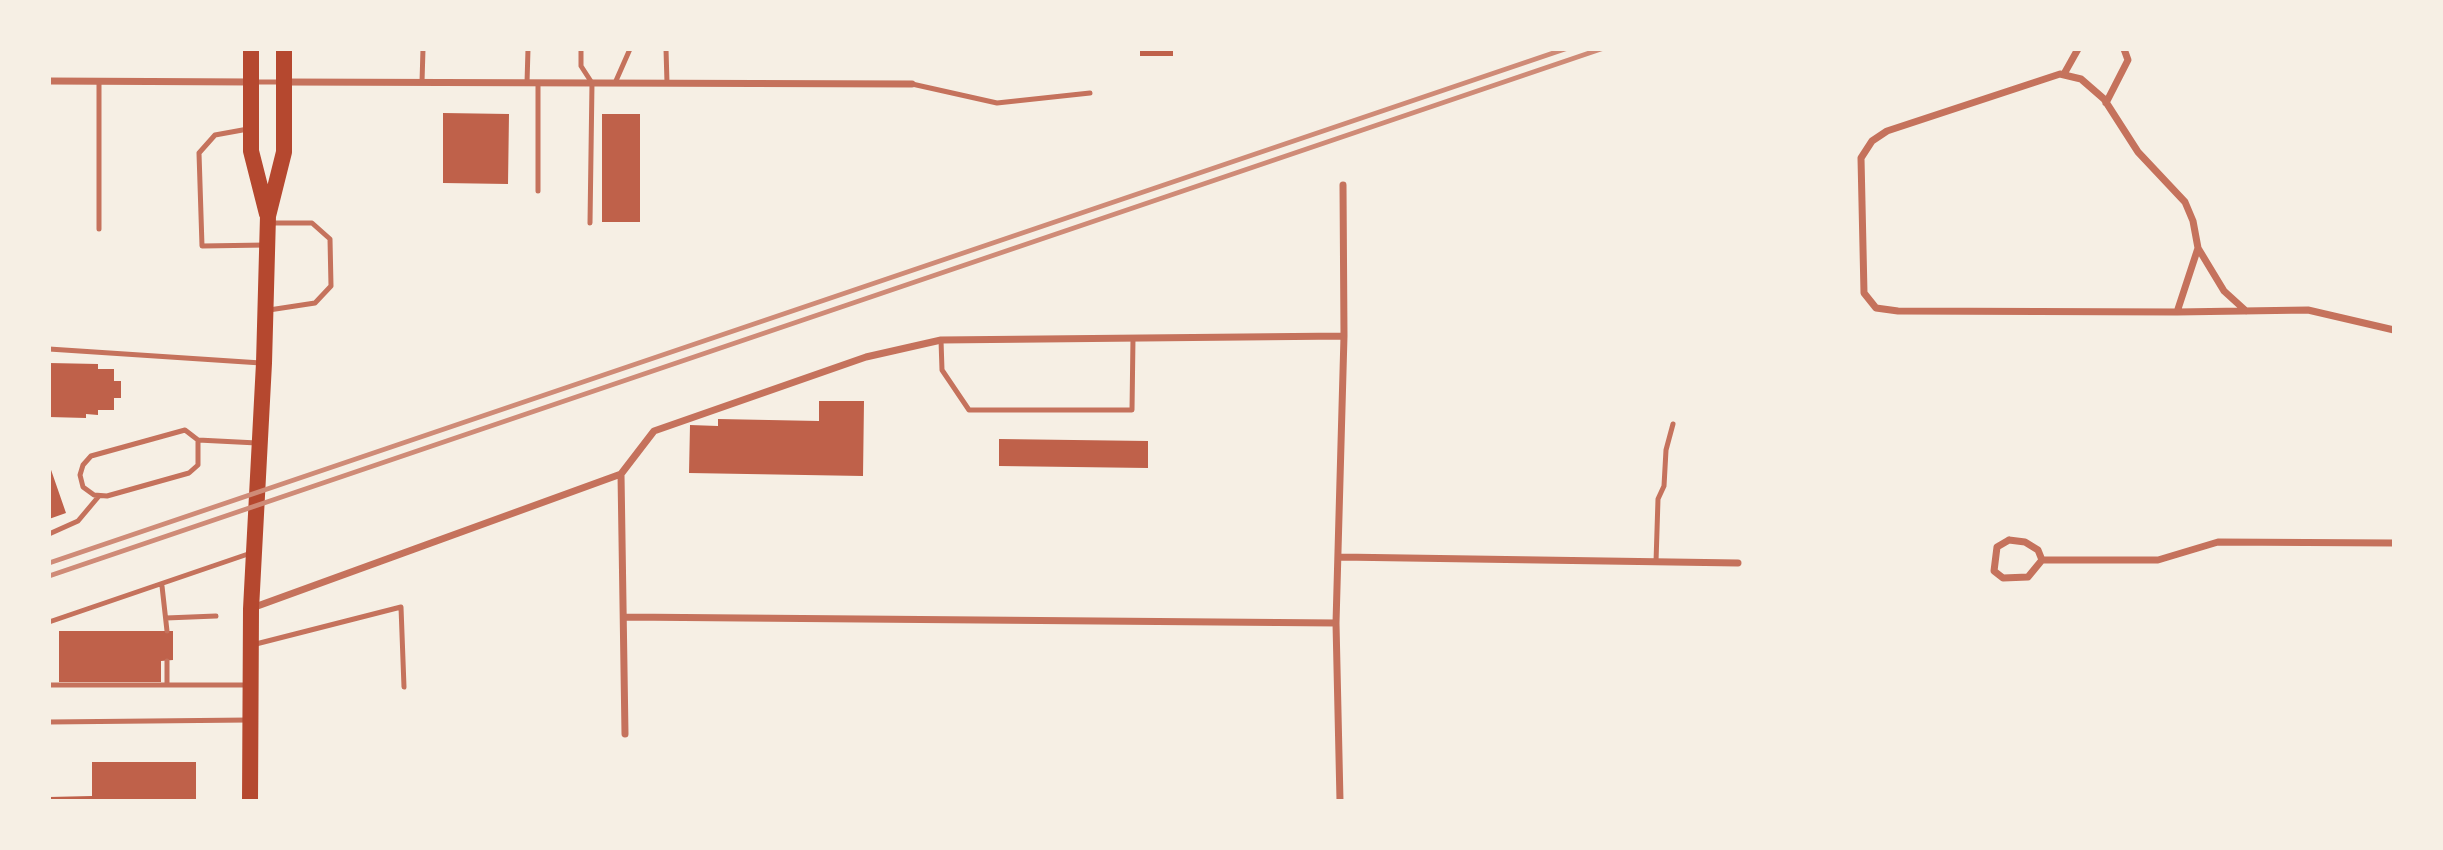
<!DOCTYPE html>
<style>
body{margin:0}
#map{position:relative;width:2443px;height:850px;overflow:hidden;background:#f6efe4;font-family:"Work Sans",sans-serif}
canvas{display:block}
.frame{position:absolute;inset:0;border:51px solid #f6efe4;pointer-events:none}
</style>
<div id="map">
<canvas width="2443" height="850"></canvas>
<div class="frame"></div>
</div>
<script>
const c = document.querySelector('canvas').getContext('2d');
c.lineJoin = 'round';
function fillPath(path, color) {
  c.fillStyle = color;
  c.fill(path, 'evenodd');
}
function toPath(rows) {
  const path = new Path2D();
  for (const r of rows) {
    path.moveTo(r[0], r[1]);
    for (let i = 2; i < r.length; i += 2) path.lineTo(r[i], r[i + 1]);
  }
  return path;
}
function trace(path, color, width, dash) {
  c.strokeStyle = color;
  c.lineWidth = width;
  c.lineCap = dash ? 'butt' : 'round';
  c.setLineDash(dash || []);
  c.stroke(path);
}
fillPath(toPath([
 [1140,49,1173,49,1173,56,1140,56],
 [443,113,509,114,508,184,443,183],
 [602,114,640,114,640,222,602,222],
 [49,363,98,364,98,369,114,369,114,381,121,381,121,398,114,398,114,410,98,410,98,415,86,414,86,418,49,417],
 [819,401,864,401,863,476,689,473,690,425,718,426,718,419,819,421],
 [999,439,1148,441,1148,468,999,466],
 [49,464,66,513,49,519],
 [59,631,173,631,173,660,161,661,161,682,59,682],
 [92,762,196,762,196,801,49,801,49,797,92,796]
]), '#bf614a');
trace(toPath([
 [581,49,581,66,592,83,590,223],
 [666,49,667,83],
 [252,82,281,82],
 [422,82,423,49],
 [527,83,528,49],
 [615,83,630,49],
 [912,84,997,103,1090,93],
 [248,129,215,135,199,153,202,246,266,245],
 [538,191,538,83],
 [99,229,99,81],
 [269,310,315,303,331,286,330,239,312,223,270,223],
 [941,340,942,370,969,410,1132,410,1133,338],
 [49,349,261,363],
 [198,440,198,465,189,473,107,496,94,495,83,487,80,475,83,465,91,456,185,430,198,440,257,443],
 [49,534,78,521,99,496],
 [1656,562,1658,499,1664,486,1666,450,1673,424],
 [162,586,167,631],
 [166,618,216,616],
 [49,622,251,553],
 [252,645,401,607,404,687],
 [167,661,167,685],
 [49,685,249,685],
 [49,722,249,720]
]), '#c5725c', 5);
trace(toPath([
 [2064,74,2078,49],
 [49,81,250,82],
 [285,82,912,84],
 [2106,103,2128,60,2124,49],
 [2198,248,2224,291,2246,311],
 [2177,312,2198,248,2193,221,2185,202,2138,152,2104,99,2081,79,2060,74,1887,131,1872,141,1861,158,1864,293,1876,308,1898,311,2177,312,2308,310,2394,330],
 [621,474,625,734],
 [2009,540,2025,542,2038,550,2042,560,2028,577,2003,578,1994,571,1997,547,2009,540],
 [1340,557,1738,563],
 [2042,560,2158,560,2218,542,2394,543],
 [252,608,621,474,654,431,866,357,941,340,1344,336],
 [624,617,1336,623],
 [1340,801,1336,623,1344,336,1343,185]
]), '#c5725c', 7);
trace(toPath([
 [251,49,251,151,267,214],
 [250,801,251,609,264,363,268,216,284,152,284,49]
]), '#b5482f', 16);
trace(toPath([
 [49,563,1565,49],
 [49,576,1601,49]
]), '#cf8b77', 5);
</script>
